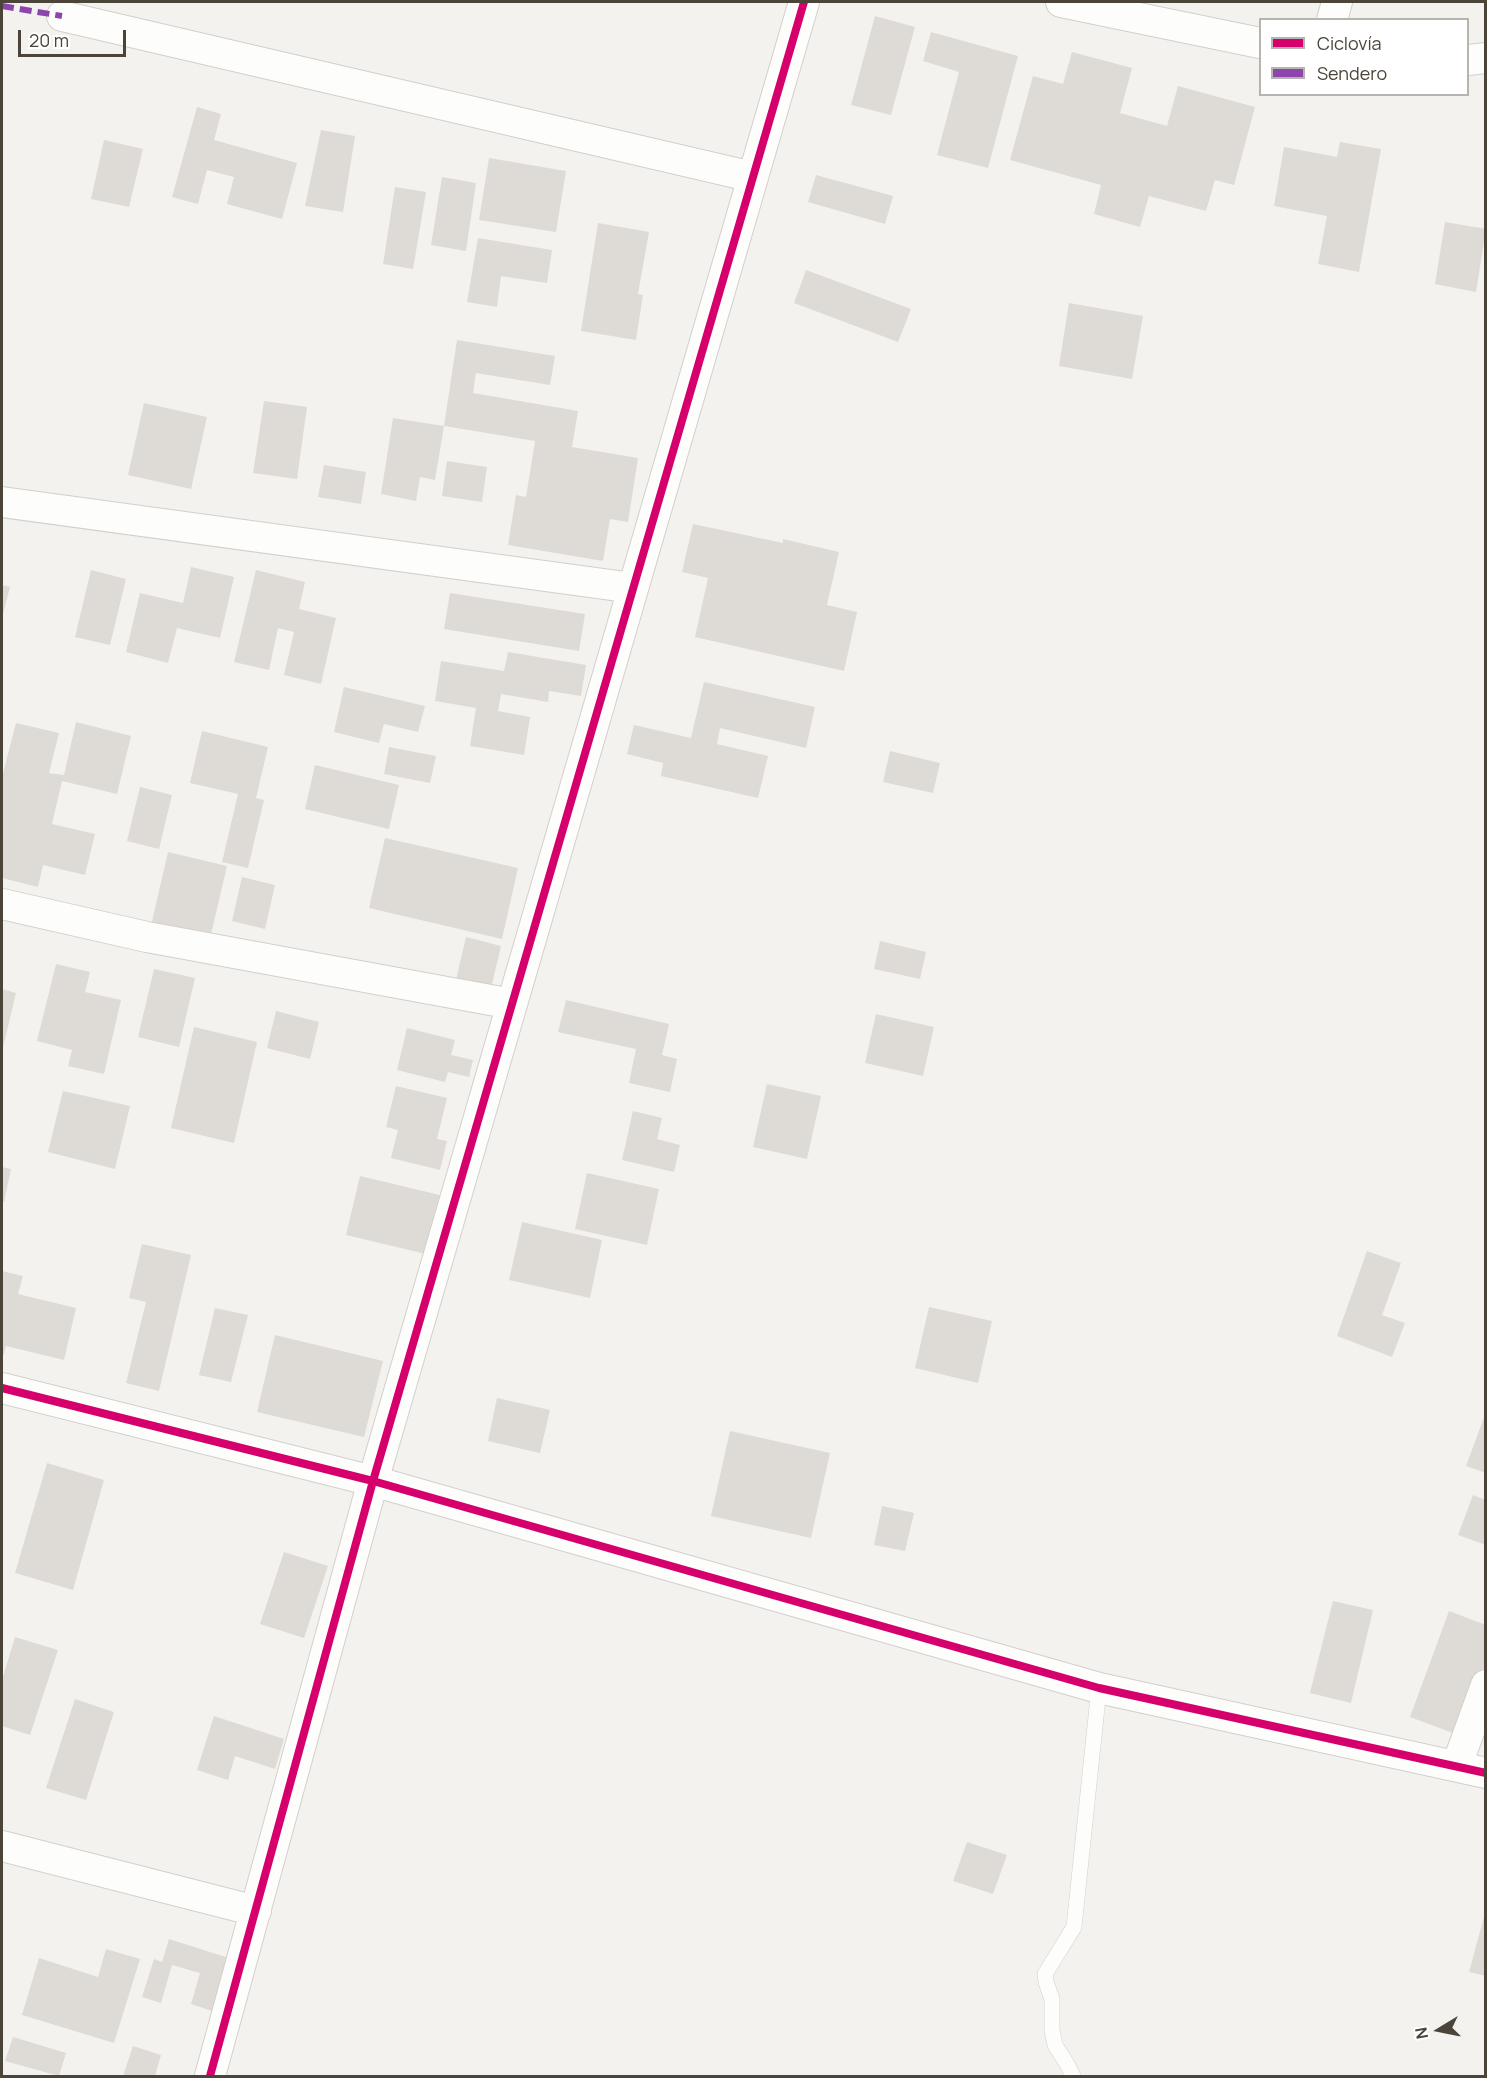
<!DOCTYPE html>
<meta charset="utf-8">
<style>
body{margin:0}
#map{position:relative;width:1487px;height:2078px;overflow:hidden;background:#f4f2ee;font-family:Manrope,sans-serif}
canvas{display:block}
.frame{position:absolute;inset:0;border:3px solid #4b4439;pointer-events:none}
.legend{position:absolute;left:1259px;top:18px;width:210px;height:78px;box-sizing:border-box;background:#fff;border:2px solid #b7b4b0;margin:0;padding:8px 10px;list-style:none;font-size:18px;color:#4b4439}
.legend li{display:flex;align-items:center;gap:12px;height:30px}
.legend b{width:30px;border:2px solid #b7b4b0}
.north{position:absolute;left:1409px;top:2000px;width:60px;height:60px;-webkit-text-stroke:4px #fff;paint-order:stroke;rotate:260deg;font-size:16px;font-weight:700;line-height:24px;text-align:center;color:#4b4439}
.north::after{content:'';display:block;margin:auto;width:21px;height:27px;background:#4b4439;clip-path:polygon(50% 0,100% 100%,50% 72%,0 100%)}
.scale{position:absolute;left:18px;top:30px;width:108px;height:27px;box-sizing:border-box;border:3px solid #4b4439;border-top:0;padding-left:8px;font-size:18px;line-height:21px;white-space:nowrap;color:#4b4439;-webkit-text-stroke:4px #fff;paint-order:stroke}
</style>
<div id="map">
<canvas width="1487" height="2078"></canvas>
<div class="frame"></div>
<ul class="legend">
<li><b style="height:8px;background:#d6006c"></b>Ciclovía</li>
<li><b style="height:8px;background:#8e44ad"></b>Sendero</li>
</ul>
<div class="north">N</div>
<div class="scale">20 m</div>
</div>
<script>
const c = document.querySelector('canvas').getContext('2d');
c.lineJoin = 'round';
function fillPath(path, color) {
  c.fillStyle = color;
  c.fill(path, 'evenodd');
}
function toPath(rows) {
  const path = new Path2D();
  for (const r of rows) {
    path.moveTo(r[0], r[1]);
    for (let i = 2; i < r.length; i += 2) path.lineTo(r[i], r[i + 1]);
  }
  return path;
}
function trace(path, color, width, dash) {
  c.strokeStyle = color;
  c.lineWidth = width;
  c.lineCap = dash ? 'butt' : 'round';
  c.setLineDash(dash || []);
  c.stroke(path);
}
fillPath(toPath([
 [875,16,915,27,891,115,851,105],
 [931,32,1018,56,988,168,937,155,959,72,923,61],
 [1072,52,1132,68,1120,113,1167,126,1178,86,1255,107,1234,185,1215,180,1206,211,1149,196,1140,227,1094,214,1101,185,1010,160,1033,76,1063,84],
 [197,107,221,114,214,140,297,163,282,219,227,204,234,177,207,170,198,204,172,197],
 [321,130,355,136,343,212,305,206],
 [104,140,143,149,129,207,91,199],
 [1340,142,1381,149,1359,272,1318,264,1327,216,1274,206,1284,147,1337,157],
 [489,158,566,171,556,232,479,220],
 [816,175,893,196,885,224,808,202],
 [442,177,476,183,466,251,431,245],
 [395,187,426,192,413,269,383,264],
 [1445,222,1486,229,1476,292,1435,284],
 [598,223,649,232,638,294,643,295,636,340,581,331],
 [478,238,552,250,547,283,501,276,497,307,467,302],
 [806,270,911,309,898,342,794,303],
 [1069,303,1143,316,1132,379,1059,366],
 [457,340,555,356,550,385,476,373,473,393,578,411,572,447,638,458,628,522,610,519,603,561,508,545,516,495,526,497,535,441,444,426],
 [264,401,307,407,297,479,253,473],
 [144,403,207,417,191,489,128,475],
 [393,418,444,426,435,480,420,477,416,501,381,494],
 [447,461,487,467,482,502,442,496],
 [324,465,366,472,361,504,318,497],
 [693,524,783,543,783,539,839,552,827,605,857,612,844,671,695,637,708,578,682,572],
 [191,567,234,577,220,638,177,628,168,663,126,652,140,593,183,603],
 [91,570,126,579,110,645,75,637],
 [256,570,305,582,299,609,336,618,321,684,284,675,294,632,278,628,269,670,234,662],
 [2,585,10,587,2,618],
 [450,593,585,614,579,651,444,629],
 [508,652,586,665,581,696,549,691,548,702,501,694,498,711,530,717,524,755,470,746,476,708,435,701,441,661,504,671],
 [704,682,815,707,806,748,720,728,717,744,768,756,758,798,661,776,663,763,627,754,634,725,691,738],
 [344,687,425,706,418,732,384,724,379,743,334,732],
 [76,722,131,736,117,794,62,781,52,824,95,834,85,875,43,865,38,887,2,878,2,777,16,723,59,733,49,773,64,775],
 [202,731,268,747,256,798,264,800,248,868,222,862,238,794,190,783],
 [389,747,436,756,430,783,384,774],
 [890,751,940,763,933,793,883,782],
 [315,765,399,785,389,829,305,809],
 [140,787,172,795,159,849,127,841],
 [385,838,518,868,502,939,369,908],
 [168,852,227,866,209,943,150,930],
 [242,877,275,885,265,929,232,921],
 [466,937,501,946,489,997,454,988],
 [880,941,926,952,920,979,874,969],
 [56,964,90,972,85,992,121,1000,104,1074,68,1066,72,1050,37,1041],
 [154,969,195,978,179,1047,138,1037],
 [2,989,16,993,2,1052],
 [566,1000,669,1024,662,1055,677,1059,670,1092,629,1083,636,1049,558,1032],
 [276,1011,319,1022,310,1059,267,1048],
 [876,1014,934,1027,923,1076,865,1063],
 [194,1027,257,1042,234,1143,171,1128],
 [407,1028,455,1040,451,1055,473,1060,469,1077,448,1072,445,1082,397,1070],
 [767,1084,821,1096,807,1159,753,1147],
 [396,1086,447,1098,437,1139,447,1141,440,1170,391,1158,398,1130,386,1127],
 [63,1091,130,1106,115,1169,48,1152],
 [633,1111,662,1118,657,1139,680,1145,674,1172,622,1160],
 [2,1167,11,1169,4,1202,2,1202],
 [587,1173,659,1189,647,1245,575,1229],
 [360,1176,444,1196,430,1255,346,1235],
 [522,1222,602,1240,590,1298,509,1280],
 [142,1244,191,1255,159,1391,126,1383,146,1302,129,1298],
 [1367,1251,1401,1263,1382,1315,1405,1323,1392,1357,1337,1336],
 [2,1271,23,1276,18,1294,76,1308,64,1360,6,1346,2,1360],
 [929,1307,992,1321,978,1383,915,1368],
 [215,1308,248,1315,231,1382,199,1375],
 [275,1335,383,1361,364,1437,257,1412],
 [497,1398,550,1410,540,1453,488,1441],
 [1486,1412,1486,1473,1466,1466],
 [730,1431,830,1453,811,1538,711,1516],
 [47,1463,104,1480,73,1590,15,1573],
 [1473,1495,1486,1500,1486,1545,1458,1535],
 [882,1506,914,1513,905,1551,874,1545],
 [284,1552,328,1566,304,1638,260,1624],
 [1333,1601,1373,1610,1351,1703,1310,1693],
 [1449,1611,1486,1625,1486,1677,1485,1678,1474,1674,1453,1733,1410,1717],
 [15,1637,58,1650,30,1735,2,1726,2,1680],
 [75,1699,114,1712,86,1800,46,1788],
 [214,1716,284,1739,275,1769,235,1756,228,1780,197,1770],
 [967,1842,1007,1855,993,1894,953,1881],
 [1485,1913,1486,1913,1486,1976,1469,1972],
 [169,1939,232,1959,215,2012,191,2004,200,1973,172,1965,161,2003,142,1997,154,1959,162,1962],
 [106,1949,140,1959,114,2043,22,2015,39,1958,98,1977],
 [13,2037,66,2053,59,2076,5,2061],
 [133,2046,161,2055,155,2076,123,2076]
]), '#dedbd6');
const service = toPath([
 [1073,2076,1067,2064,1055,2045,1052,2030,1052,1999,1046,1982,1045,1974,1074,1927,1099,1688]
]);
const minor = toPath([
 [1061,2,1260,43],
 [62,16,753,177],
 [1332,20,1337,2],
 [1468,60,1486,58],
 [2,502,633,588],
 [2,904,147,937,512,1004],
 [2,1388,373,1481,1099,1688,1486,1773],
 [1457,1765,1486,1685],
 [2,1846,256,1911],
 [210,2076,373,1481,804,2]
]);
trace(service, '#d2d0cb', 16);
trace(minor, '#d2d0cb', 32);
trace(service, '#fdfdfc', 15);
trace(minor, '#fdfdfc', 30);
trace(toPath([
 [2,6,62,16]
]), '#8e44ad', 6, [12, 6]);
trace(toPath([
 [2,1388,373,1481,1099,1688,1486,1773],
 [210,2076,373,1481,804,2]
]), '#d6006c', 8);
</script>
